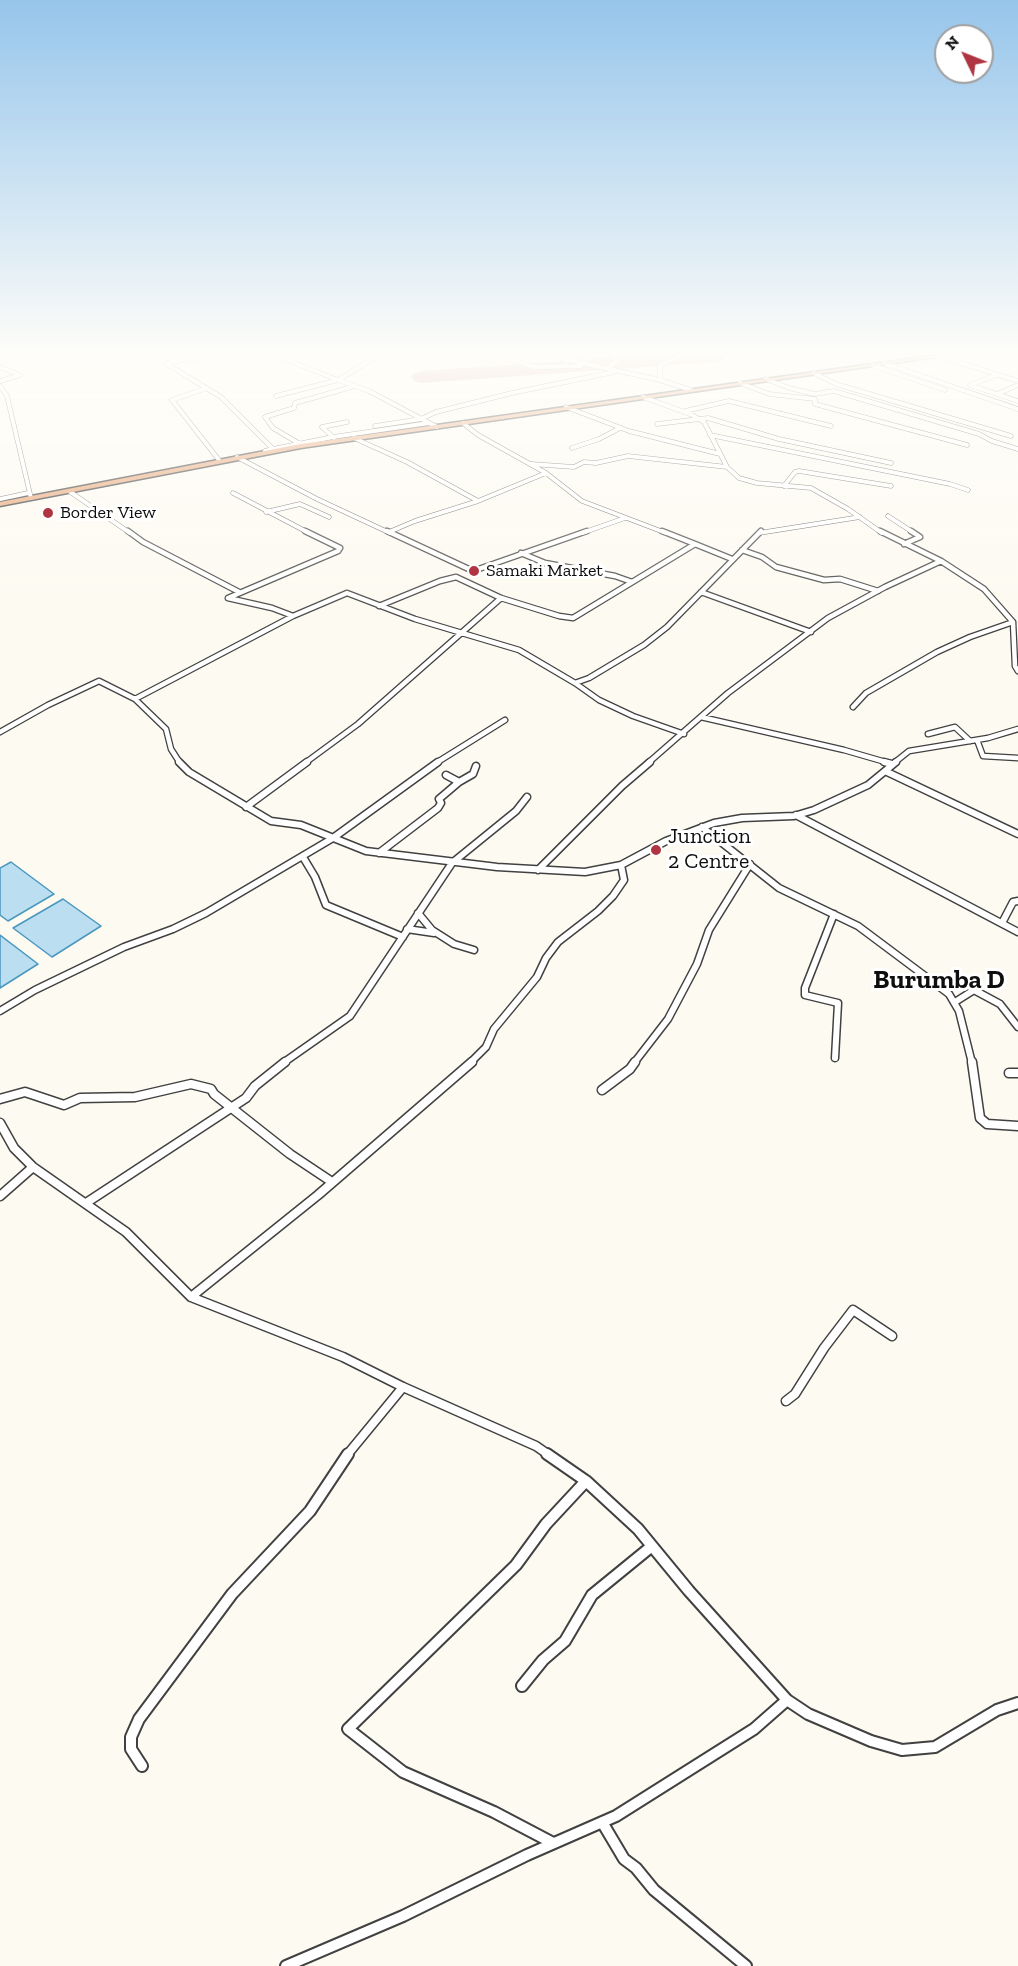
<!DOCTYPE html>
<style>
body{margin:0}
#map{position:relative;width:1018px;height:1966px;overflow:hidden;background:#fdfaf1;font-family:"Zilla Slab",serif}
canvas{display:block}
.north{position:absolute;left:934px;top:24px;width:60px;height:60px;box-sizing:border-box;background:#fff;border:2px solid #9f9f9f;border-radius:50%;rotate:313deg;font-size:16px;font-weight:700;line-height:24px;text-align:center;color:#0e0e0e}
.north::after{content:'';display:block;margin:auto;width:21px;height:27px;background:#b03542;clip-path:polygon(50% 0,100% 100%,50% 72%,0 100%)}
</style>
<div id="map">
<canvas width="1018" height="1966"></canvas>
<div class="north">N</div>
</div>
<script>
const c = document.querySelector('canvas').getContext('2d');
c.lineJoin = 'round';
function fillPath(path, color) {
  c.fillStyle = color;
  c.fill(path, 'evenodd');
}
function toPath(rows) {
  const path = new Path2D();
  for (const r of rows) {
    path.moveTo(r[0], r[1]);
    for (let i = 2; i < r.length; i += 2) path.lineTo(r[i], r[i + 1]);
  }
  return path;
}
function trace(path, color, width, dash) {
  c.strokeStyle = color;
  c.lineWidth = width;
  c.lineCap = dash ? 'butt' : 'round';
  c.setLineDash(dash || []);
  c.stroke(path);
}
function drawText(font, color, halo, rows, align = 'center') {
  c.font = font + ' "Zilla Slab",serif';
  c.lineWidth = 6;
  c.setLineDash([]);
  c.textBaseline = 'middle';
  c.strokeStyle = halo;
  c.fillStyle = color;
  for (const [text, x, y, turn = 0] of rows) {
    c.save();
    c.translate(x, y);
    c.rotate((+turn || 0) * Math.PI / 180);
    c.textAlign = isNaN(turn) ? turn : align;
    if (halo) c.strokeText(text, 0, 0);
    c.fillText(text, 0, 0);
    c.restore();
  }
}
const water = toPath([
 [11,862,54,894,8,921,0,915,0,868,11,862],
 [63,899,101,926,52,957,13,928,63,899],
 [0,935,38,964,0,988,0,935]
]);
fillPath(water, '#bbdff0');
trace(water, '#4a97bf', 1.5);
fillPath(toPath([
 [635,356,725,356,722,360,715,362,421,383,414,381,411,377,414,373,421,371,635,356]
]), '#d6989a');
const streetFar4 = toPath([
 [212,356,165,363,221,397,273,449,265,451],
 [277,356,338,380],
 [386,356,375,358,338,380,369,391,437,427],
 [473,356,493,360,504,357],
 [506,356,504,357,534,367,581,366],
 [550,356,660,380,691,390],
 [939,356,1018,381],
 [566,359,584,356],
 [0,361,19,356],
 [884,363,1018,409],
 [872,365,945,390],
 [0,367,20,375,0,381],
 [608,369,617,360,611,356],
 [814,373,836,384,1011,436],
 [997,375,970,385,1018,401],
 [766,379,789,388,815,394,834,391,979,434,992,441,1018,449],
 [660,380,660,365,680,356],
 [740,383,769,394,815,399,815,404,967,445],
 [0,386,7,396,31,498],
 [207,388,172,400,219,460],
 [997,394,1018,385],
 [276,396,338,380],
 [643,397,690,414,704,422,727,467,739,478,757,483,811,488,848,509,882,533],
 [566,407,629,431,720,454],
 [685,411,729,401,831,426],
 [463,423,478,435,546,473,582,501,666,533],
 [657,424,708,418,779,439,891,463],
 [375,426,421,419,436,412,512,393,614,372],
 [710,435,950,484,968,490],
 [334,438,322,427,347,422],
 [354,438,407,462,478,501],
 [300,444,273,428,265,417,294,408,295,403,355,386],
 [572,448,599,439,620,428],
 [273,449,333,437,429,423],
 [237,457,317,499,390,533],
 [531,464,574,467,584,462,596,463,628,456,727,467],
 [784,486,795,472,799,471,891,486],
 [69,491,130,533],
 [233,493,309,533],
 [0,499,28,493],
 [266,512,300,504,329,517],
 [888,516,914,533],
 [389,532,415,521,478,501,546,473],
 [582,533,625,518],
 [759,533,860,517]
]);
const streetFar3 = toPath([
 [128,531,143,542,239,592],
 [305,531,340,548],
 [387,531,473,571,587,531],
 [662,531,695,544],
 [880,531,941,561,984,589,1013,622,1015,666,1018,671],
 [904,544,920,537,911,531],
 [742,550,762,557,776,567,824,580,840,579,878,591],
 [521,553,545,563,615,576,632,582],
 [701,592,811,632],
 [379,606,440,581,456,577,501,598,559,616,573,618,695,544,732,559],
 [293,616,272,608,228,598,338,551,340,548],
 [575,683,599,700,633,716,684,734],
 [135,699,293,616,347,593,415,619,519,650,575,683,589,678,644,645,667,627,761,531],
 [853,707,866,693,937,652,970,637,1013,622],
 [701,717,844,750,889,763],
 [0,732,48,705,99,681,135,699,166,729,171,749,180,763],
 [928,734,955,727,970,741],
 [977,740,983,756,1018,758],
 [305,763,358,724,501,598],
 [436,763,505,720],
 [648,763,728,693,828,618,885,587,941,561],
 [894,763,909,751,988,738,1018,729]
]);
const streetFar2 = toPath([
 [179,762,189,772,271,821,301,825,366,851,497,867,585,872,621,865,666,841,714,823,742,818,794,816,814,810,868,785,896,762],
 [884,762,892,764],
 [885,771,1018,834],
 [459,782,473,774,476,766],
 [246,807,307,762],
 [796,815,1018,932],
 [702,827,779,888,858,926,949,994,959,1011,972,1063],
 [379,853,438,808,441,803,439,799,459,782,446,775],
 [303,857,315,877,326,905,403,937],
 [538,870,622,786,650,762],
 [418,913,432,930,454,944,474,950],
 [834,914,805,988,805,995,838,1003,835,1058],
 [1002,923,1013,902,1018,901],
 [407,929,434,933],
 [955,1002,974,990,1000,1004,1018,1027],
 [0,1011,35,990,124,947,173,929,206,913,333,838,438,762],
 [283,1063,350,1016,452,863,516,811,527,797],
 [470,1063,486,1047,494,1029,537,977,546,958,558,942,598,911,613,896,624,880,621,865],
 [634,1063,668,1019,697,964,709,930,750,864]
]);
const streetFar1 = toPath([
 [972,1062,980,1118,987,1124,1018,1126],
 [1009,1073,1018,1073],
 [602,1090,630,1069,635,1062],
 [0,1099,25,1092,64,1105,80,1098,135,1097,191,1084,211,1089,214,1094,290,1154,332,1182],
 [0,1123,14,1148,33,1167,126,1232,191,1297,343,1357,403,1387,536,1446,549,1455],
 [0,1196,33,1167],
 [86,1203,246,1098,255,1086,285,1062],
 [191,1297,318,1195,472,1062],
 [786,1401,795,1394,824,1348,853,1310,892,1336],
 [347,1455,403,1387]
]);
const street = toPath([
 [547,1454,586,1481,638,1529,689,1591,787,1700,808,1714,871,1741,902,1750,935,1747,997,1710,1018,1703],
 [522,1686,543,1660,565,1641,592,1595,652,1546],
 [142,1766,131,1749,131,1737,139,1719,232,1594,310,1511,348,1454],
 [602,1822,624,1859,636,1868,654,1890,746,1966],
 [553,1843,494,1812,403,1772,348,1729,516,1565,546,1524,586,1481],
 [286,1966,403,1916,527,1855,616,1816,754,1729,787,1700]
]);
const highway = toPath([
 [929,356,943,356,301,448,0,506,0,502,301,444,929,356]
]);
trace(streetFar4, '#414141', 5);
trace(streetFar3, '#414141', 7);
trace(streetFar2, '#414141', 9);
trace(streetFar1, '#414141', 11);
trace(street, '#414141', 14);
trace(highway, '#1f1f1f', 3);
trace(streetFar4, '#fff', 4);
trace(streetFar3, '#fff', 4.5);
trace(streetFar2, '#fff', 6);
trace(streetFar1, '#fff', 8);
trace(street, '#fff', 10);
fillPath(highway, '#e59a68');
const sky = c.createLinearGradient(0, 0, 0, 631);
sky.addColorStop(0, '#96c5eb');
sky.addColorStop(0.56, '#fefdf9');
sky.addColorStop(1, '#fefdf900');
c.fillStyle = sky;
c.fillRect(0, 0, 1018, 631);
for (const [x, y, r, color] of [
 [48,513,6,"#b03542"],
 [474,571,6,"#b03542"],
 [656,850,6,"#b03542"]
]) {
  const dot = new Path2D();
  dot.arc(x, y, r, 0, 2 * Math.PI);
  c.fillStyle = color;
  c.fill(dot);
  trace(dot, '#fff', 2);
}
drawText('18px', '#0e0e0e', '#fff', [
 ["Border View",60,513],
 ["Samaki Market",486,571]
], 'left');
drawText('22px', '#0e0e0e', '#fff', [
 ["Junction",668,837],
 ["2 Centre",668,862]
], 'left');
drawText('bold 26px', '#0e0e0e', '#fff', [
 ["Burumba D",939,981]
]);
</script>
